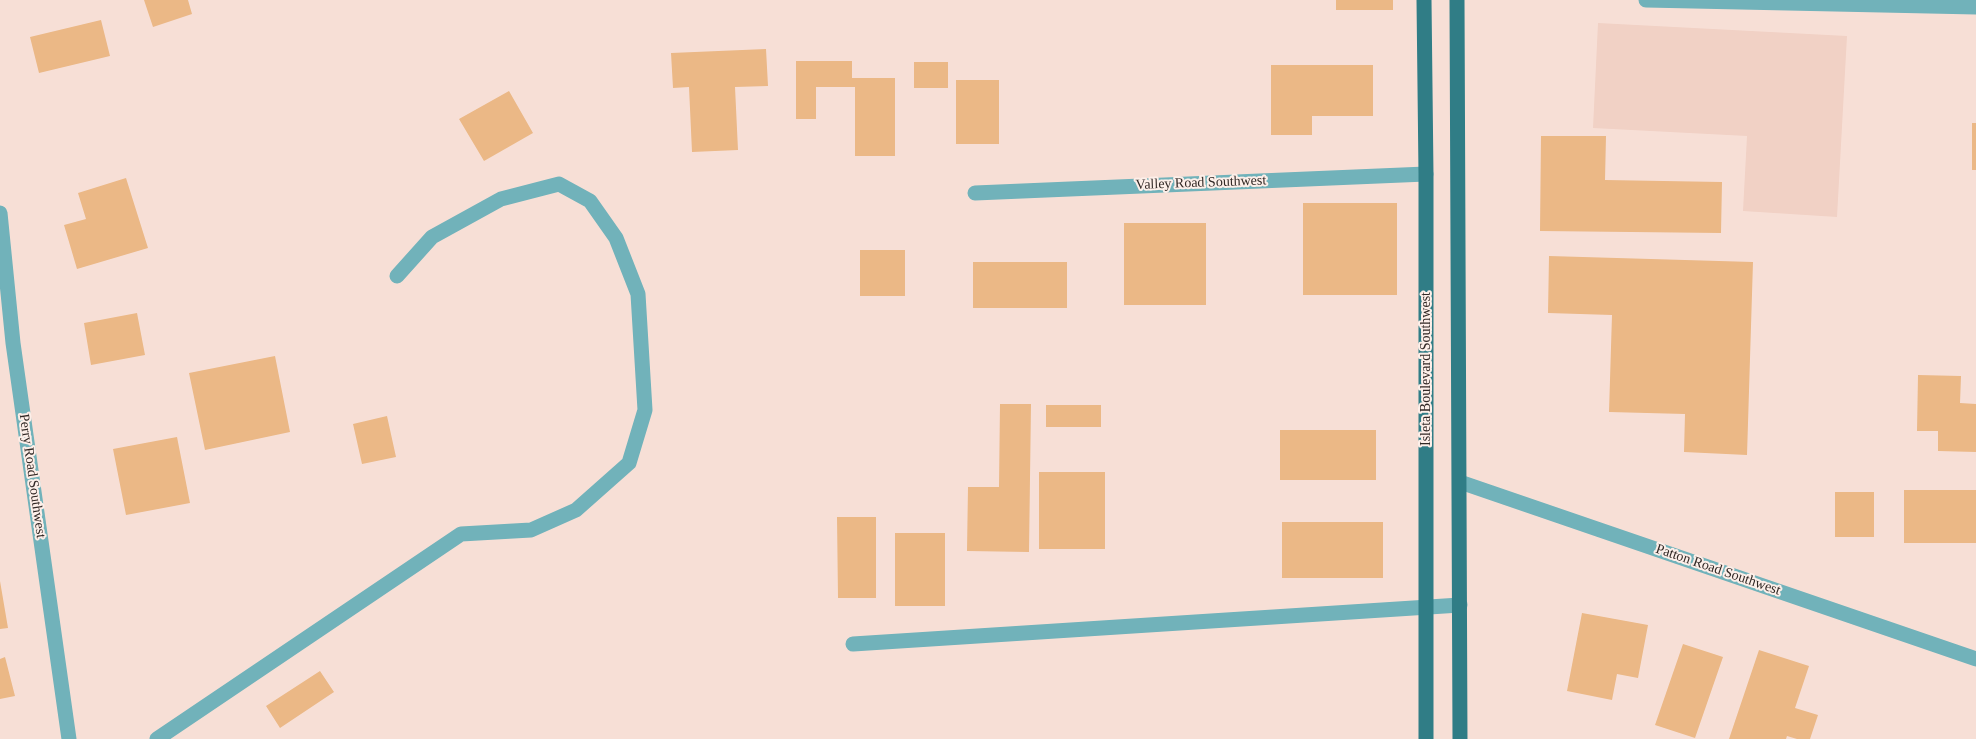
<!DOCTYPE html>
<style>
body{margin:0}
canvas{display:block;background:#f7dfd6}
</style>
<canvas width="1976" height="739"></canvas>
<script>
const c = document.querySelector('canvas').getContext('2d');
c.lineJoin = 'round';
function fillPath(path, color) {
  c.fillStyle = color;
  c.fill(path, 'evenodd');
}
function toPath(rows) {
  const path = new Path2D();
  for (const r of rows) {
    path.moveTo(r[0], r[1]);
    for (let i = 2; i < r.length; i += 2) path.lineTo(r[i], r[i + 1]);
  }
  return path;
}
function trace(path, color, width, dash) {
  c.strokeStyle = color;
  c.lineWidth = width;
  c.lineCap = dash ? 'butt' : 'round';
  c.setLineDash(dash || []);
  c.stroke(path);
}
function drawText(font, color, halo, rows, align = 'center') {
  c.font = font + ' "Times New Roman",serif';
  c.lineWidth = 4;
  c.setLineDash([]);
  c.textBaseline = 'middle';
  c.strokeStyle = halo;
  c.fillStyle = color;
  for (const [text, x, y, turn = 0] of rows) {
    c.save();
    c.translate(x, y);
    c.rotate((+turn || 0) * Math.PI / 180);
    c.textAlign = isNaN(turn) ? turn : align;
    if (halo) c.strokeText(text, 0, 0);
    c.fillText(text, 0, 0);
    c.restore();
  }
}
fillPath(toPath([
 [1598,23,1847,36,1837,217,1743,211,1747,136,1593,128]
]), '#f1d1c5');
fillPath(toPath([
 [144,0,188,0,192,14,153,27],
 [1336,0,1393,0,1393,10,1336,10],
 [101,20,110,56,39,73,30,37],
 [766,49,768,86,735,87,738,150,692,152,689,87,673,88,671,53],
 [796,61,852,61,852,78,895,78,895,156,855,156,855,87,816,87,816,119,796,119],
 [914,62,948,62,948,88,914,88],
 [1271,65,1373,65,1373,116,1312,116,1312,135,1271,135],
 [956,80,999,80,999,144,956,144],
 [509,91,533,133,484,161,459,119],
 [1972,123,1976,123,1976,170,1972,170],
 [1541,136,1606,136,1605,180,1722,182,1721,233,1540,231],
 [126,178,148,248,77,269,64,225,86,219,78,193],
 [1303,203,1397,203,1397,295,1303,295],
 [1124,223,1206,223,1206,305,1124,305],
 [860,250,905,250,905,296,860,296],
 [1549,256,1753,262,1747,455,1684,452,1685,414,1609,412,1612,315,1548,313],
 [973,262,1067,262,1067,308,973,308],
 [137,313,145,355,91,365,84,323],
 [275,356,290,432,205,450,189,373],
 [1918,375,1961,376,1960,403,1976,404,1976,452,1938,451,1938,431,1917,431],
 [1000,404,1031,404,1029,552,967,551,968,487,999,487],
 [1046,405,1101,405,1101,427,1046,427],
 [387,416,396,457,362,464,353,424],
 [1280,430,1376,430,1376,480,1280,480],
 [177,437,190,503,126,515,113,449],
 [1039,472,1105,472,1105,549,1039,549],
 [1904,490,1976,490,1976,543,1904,543],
 [1835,492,1874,492,1874,537,1835,537],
 [837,517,876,517,876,598,838,598],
 [1282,522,1383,522,1383,578,1282,578],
 [895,533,945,533,945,606,895,606],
 [0,581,8,628,0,629],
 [1582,613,1648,625,1638,678,1617,674,1612,700,1567,691],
 [1683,644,1723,657,1695,738,1655,725],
 [1759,650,1809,666,1795,708,1818,715,1810,739,1797,739,1787,736,1786,739,1729,739],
 [5,657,15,696,0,699,0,659],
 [320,671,334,692,280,728,266,706]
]), '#ebb886');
trace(toPath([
 [1646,0,1976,7],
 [975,193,1426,174],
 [0,213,13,343,69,739],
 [1460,482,1976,659],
 [853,644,1460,605],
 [157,739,461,534,531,530,576,510,629,463,645,410,638,294,616,238,590,201,559,184,501,199,432,237,397,276]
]), '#71b2ba', 15);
trace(toPath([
 [1424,0,1426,174,1426,739],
 [1457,0,1460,739]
]), '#307d86', 15);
drawText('14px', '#312825', '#fdefe9', [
 ["Valley Road Southwest",1201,183,-2],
 ["Isleta Boulevard Southwest",1426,369,-90],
 ["Perry Road Southwest",32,476,82],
 ["Patton Road Southwest",1718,570,19]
]);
</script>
